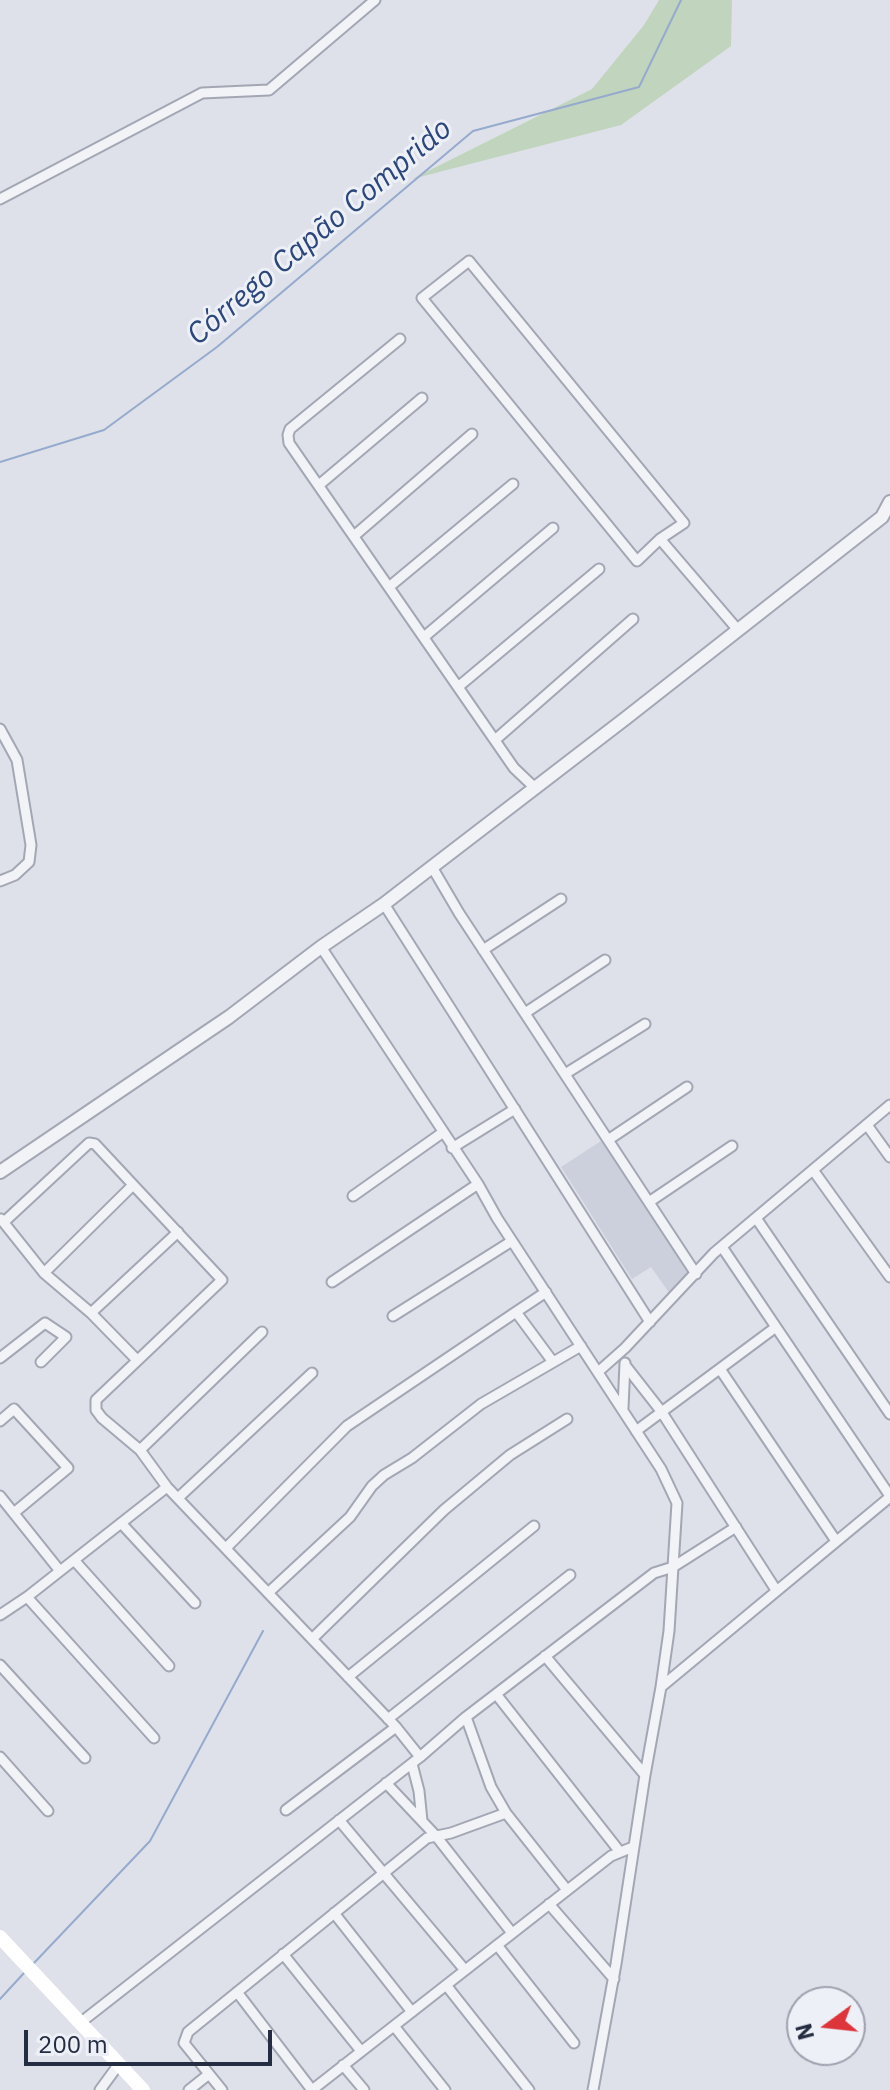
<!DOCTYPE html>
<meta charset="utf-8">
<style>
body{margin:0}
#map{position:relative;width:890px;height:2090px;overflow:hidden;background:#dee1e9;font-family:"IBM Plex Sans",sans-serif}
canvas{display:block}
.north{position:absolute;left:786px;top:1986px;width:80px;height:80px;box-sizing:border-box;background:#eef0f7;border:2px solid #9ea2af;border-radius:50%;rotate:255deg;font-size:22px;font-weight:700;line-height:32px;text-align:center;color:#252d42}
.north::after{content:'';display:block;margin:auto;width:28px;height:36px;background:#dd353b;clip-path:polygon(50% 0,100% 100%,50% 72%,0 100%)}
.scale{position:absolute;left:24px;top:2030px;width:248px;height:36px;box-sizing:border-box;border:4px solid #252d42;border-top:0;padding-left:10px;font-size:24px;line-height:28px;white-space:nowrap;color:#252d42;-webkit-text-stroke:6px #eef0f7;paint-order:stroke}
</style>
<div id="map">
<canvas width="890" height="2090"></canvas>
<div class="north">N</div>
<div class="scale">200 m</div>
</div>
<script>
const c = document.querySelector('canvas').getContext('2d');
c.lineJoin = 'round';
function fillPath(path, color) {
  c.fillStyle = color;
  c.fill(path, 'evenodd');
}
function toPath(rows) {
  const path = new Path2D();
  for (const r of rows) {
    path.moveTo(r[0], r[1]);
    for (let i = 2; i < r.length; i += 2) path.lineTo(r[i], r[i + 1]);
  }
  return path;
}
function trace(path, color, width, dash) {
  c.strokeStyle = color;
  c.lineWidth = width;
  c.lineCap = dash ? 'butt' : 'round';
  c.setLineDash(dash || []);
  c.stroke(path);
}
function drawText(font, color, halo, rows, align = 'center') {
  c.font = font + ' "IBM Plex Sans",sans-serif';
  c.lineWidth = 6;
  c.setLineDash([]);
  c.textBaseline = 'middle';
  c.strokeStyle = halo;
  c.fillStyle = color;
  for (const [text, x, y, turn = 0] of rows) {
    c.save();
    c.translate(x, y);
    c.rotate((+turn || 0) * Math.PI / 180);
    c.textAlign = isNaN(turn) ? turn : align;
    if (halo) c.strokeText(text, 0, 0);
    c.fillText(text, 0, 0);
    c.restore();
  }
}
fillPath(toPath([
 [601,1141,689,1273,670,1294,651,1267,632,1279,561,1167]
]), '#ccd0dc');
fillPath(toPath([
 [659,0,732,0,731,46,621,125,412,179,592,89,644,25]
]), '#c1d4be');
trace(toPath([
 [0,462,104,430,217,347,473,131,639,87,681,0],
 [34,1963,150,1841,263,1631],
 [0,1999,24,1973]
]), '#95aacd', 2);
const minor = toPath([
 [0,199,202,93,269,90,375,0],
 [469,261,684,523,660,539,637,561,422,298,469,261],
 [400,339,290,429,288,435,289,443,514,768,535,788],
 [319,485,422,398],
 [354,536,472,434],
 [660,539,738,630],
 [389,587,513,484],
 [424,637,553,528],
 [458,687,599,569],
 [0,729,17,760,31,845,29,862,15,875,0,881],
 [495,740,633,619],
 [432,867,459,913,696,1274],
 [384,904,650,1322],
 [321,947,478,1184,497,1218,661,1469,677,1503,669,1631,661,1687],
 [483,950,561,899],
 [525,1013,605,960],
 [565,1074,645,1024],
 [867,1125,890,1157],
 [608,1140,687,1087],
 [452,1148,515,1109],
 [813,1170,890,1277],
 [353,1196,442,1133],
 [649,1202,732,1146],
 [756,1218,890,1414],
 [1,1219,44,1273,91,1313,137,1360],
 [4,1222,89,1143,95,1144,222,1280,96,1400,96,1410,102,1418,140,1450,167,1487,396,1727,420,1757,80,2023],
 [722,1247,890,1496],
 [44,1273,133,1185],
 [332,1282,478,1184],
 [516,1312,546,1292],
 [91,1313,178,1232],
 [393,1316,512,1241],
 [0,1358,45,1323,66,1337,41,1362],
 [625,1365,661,1411,776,1590],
 [720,1369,836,1541],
 [598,1372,625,1348,714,1253,890,1105],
 [623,1408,625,1363],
 [0,1421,14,1409,68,1468,15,1512],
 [636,1431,776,1327],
 [140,1450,262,1332],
 [0,1496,60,1571],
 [178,1498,312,1373],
 [121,1523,195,1603],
 [226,1548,347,1426,516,1312,553,1362],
 [74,1560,169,1666],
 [268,1593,350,1517,372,1486,384,1475,412,1458,481,1404,581,1346],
 [27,1597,154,1738],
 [0,1615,27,1597,167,1487],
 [312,1639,444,1510,510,1455,567,1419],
 [545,1656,645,1775],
 [0,1665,85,1758],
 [348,1677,534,1526],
 [496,1694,620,1852],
 [466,1717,491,1787,506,1813,567,1890],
 [388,1719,570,1575],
 [0,1757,48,1811],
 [420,1757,466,1717,654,1573,673,1567,736,1527],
 [412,1764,419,1791,422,1821],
 [386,1783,436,1836,512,1933],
 [286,1810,396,1727],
 [339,1820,464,1969],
 [549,1904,614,1979],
 [334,1913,412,2012],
 [497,1945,574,2043],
 [283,1954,361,2051],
 [446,1985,529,2090],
 [237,1992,312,2090,611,1856,633,1847],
 [394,2026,445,2090],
 [343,2065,364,2090],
 [100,2090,119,2064],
 [189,2090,209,2074],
 [222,2090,184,2043,188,2032,427,1838,451,1833,506,1813],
 [593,2090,616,1964,645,1775,661,1687,890,1497]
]);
const tertiary = toPath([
 [0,1172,229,1017,321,947,384,904,432,867,626,718,882,517,890,502]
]);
trace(minor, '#a3a7b4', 13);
trace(tertiary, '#a3a7b4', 16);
trace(minor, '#f1f3f7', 9);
trace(tertiary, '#f1f3f7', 12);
trace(toPath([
 [0,1937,143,2090]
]), '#fff', 14);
drawText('italic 30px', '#2b467a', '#eef0f7', [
 ["Córrego Capão Comprido",320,232,-40]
]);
</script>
